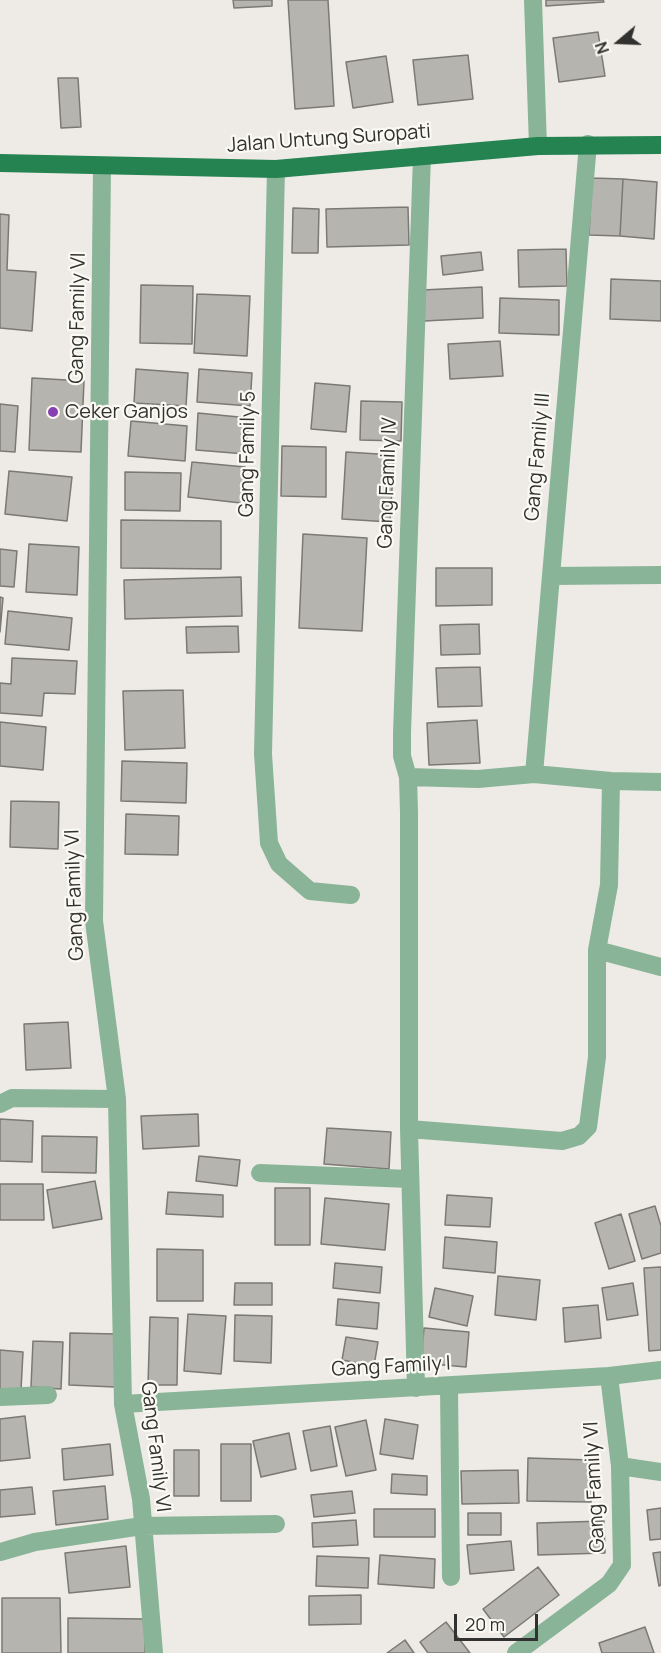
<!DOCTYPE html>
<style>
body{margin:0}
#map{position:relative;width:661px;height:1653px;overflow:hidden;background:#eeebe6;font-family:Manrope,sans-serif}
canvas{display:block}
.north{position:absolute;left:589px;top:12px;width:60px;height:60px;-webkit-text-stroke:4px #fbf9f3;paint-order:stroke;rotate:251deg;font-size:16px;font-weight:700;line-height:24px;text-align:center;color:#31312f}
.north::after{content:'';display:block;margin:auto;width:21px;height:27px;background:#31312f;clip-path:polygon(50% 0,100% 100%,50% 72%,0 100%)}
.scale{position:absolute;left:454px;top:1614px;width:84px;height:27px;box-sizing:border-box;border:3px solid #31312f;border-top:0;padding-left:8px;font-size:18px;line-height:21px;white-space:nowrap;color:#31312f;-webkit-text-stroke:4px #fbf9f3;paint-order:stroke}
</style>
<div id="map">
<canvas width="661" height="1653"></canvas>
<div class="north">N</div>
<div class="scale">20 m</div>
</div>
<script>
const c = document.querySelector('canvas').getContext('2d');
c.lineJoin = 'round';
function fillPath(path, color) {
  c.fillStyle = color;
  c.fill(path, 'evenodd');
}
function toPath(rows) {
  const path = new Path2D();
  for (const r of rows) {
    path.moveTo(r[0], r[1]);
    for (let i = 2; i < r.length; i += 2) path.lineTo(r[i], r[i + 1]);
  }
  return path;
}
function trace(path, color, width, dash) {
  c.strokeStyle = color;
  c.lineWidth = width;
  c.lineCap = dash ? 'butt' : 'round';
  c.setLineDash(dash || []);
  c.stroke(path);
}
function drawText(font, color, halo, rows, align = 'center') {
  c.font = font + ' Manrope,sans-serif';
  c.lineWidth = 4.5;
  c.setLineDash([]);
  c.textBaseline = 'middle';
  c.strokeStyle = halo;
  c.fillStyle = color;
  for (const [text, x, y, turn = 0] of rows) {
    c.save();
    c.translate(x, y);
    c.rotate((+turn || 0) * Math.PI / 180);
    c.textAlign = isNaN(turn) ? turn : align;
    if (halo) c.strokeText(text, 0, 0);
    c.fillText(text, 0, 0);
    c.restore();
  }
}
const building = toPath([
 [233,0,272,0,272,6,234,8,233,0],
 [288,0,328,0,334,106,295,109,288,0],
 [546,0,603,0,604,2,546,6,546,0],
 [598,32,605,76,559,82,553,38,598,32],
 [468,55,473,99,418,105,413,60,468,55],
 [386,56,393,102,353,108,346,62,386,56],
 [58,78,78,78,81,127,61,128,58,78],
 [592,178,623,179,620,236,589,235,592,178],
 [623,179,657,182,654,239,620,236,623,179],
 [408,207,409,245,327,247,326,209,408,207],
 [293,208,319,209,318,253,292,253,293,208],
 [0,214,9,215,7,270,36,272,32,331,0,328,0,214],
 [566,249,567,286,519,287,518,250,566,249],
 [481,252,483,270,443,275,441,256,481,252],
 [611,279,661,281,661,321,610,319,611,279],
 [141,285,193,286,192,344,140,343,141,285],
 [482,287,483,318,424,321,423,290,482,287],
 [197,294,250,296,247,356,194,353,197,294],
 [500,298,559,300,559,335,499,333,500,298],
 [500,341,503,376,450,379,448,344,500,341],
 [136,369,188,373,186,406,134,403,136,369],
 [199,369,252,373,250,406,197,402,199,369],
 [32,378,84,381,81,452,29,450,32,378],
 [315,383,350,386,346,432,311,429,315,383],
 [361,401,402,402,401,441,360,440,361,401],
 [0,404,18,406,15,452,0,451,0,404],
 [198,413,249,418,246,454,196,450,198,413],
 [131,421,187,426,185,461,128,456,131,421],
 [282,446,326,447,326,497,281,496,282,446],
 [346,452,394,455,390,522,342,519,346,452],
 [192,462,245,467,241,503,188,497,192,462],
 [9,471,72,477,67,521,5,514,9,471],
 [125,472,181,473,180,511,125,510,125,472],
 [121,520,221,521,221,569,121,568,121,520],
 [303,534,367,538,362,631,299,628,303,534],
 [29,544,79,547,77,595,26,592,29,544],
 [0,549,17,551,14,587,0,586,0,549],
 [436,568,492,568,492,605,436,606,436,568],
 [241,577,242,616,125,619,124,580,241,577],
 [0,597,3,598,0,632,0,597],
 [8,611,72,618,69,650,5,644,8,611],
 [479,624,480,654,441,655,440,625,479,624],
 [238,626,239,652,187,653,186,627,238,626],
 [12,658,77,661,75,694,44,693,42,716,0,713,0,683,11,684,12,658],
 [480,667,482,706,438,707,436,668,480,667],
 [183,690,185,748,125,750,123,691,183,690],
 [477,720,480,763,429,765,427,723,477,720],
 [0,722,46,727,43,770,0,766,0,722],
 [122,761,187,763,186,803,121,801,122,761],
 [11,801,59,802,58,849,10,847,11,801],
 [126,814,179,816,178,855,125,854,126,814],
 [68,1022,71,1068,26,1070,24,1024,68,1022],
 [198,1114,199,1146,143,1149,141,1116,198,1114],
 [0,1119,33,1121,32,1162,0,1161,0,1119],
 [327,1128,391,1132,389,1169,324,1164,327,1128],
 [42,1136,97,1137,96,1173,42,1172,42,1136],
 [199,1156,240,1160,237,1186,196,1181,199,1156],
 [95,1181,102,1219,53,1228,47,1190,95,1181],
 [0,1184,43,1184,44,1220,0,1220,0,1184],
 [275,1188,310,1188,310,1245,275,1245,275,1188],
 [168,1192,223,1195,223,1217,166,1214,168,1192],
 [447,1195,492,1198,490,1227,445,1225,447,1195],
 [325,1198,389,1204,385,1250,321,1244,325,1198],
 [655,1206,661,1226,661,1253,642,1259,629,1214,655,1206],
 [621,1214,635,1261,609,1269,595,1223,621,1214],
 [445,1237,497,1242,495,1273,443,1268,445,1237],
 [157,1249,203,1250,203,1301,157,1301,157,1249],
 [335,1263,382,1267,380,1293,333,1288,335,1263],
 [661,1267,661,1350,649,1351,644,1268,661,1267],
 [498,1276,540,1280,536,1320,495,1315,498,1276],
 [235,1283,272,1283,272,1305,234,1305,235,1283],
 [633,1283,638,1315,607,1320,602,1288,633,1283],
 [435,1288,473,1296,467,1326,429,1317,435,1288],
 [338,1299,379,1303,377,1329,336,1325,338,1299],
 [598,1305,601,1338,565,1342,563,1308,598,1305],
 [188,1314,226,1316,221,1374,184,1371,188,1314],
 [235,1315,272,1316,271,1363,234,1361,235,1315],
 [150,1317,178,1318,177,1385,148,1385,150,1317],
 [424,1328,469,1332,466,1367,421,1363,424,1328],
 [70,1333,117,1334,115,1387,69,1385,70,1333],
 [346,1337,378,1342,374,1366,342,1360,346,1337],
 [33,1341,63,1342,61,1389,31,1387,33,1341],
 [0,1350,23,1352,21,1390,0,1389,0,1350],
 [25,1416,30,1458,0,1461,0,1419,25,1416],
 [385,1419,418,1425,413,1459,380,1454,385,1419],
 [366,1420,376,1470,346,1476,335,1427,366,1420],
 [330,1426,337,1466,311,1471,303,1431,330,1426],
 [289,1433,296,1469,261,1477,253,1441,289,1433],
 [110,1444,113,1475,64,1480,62,1449,110,1444],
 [221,1444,251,1444,251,1501,221,1501,221,1444],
 [174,1450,199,1450,199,1496,174,1496,174,1450],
 [528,1458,591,1460,591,1502,527,1501,528,1458],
 [518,1470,519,1503,462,1504,461,1471,518,1470],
 [392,1474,427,1476,427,1495,391,1493,392,1474],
 [105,1486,108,1519,56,1525,53,1491,105,1486],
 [32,1487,35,1514,0,1517,0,1490,32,1487],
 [352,1491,355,1513,314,1517,311,1495,352,1491],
 [661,1508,661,1539,650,1540,647,1510,661,1508],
 [374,1509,435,1509,435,1537,374,1537,374,1509],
 [468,1513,501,1513,501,1535,468,1535,468,1513],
 [356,1520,358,1545,313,1547,312,1523,356,1520],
 [604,1521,605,1553,538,1555,537,1523,604,1521],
 [511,1541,514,1570,470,1574,467,1545,511,1541],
 [126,1546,130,1587,69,1593,65,1553,126,1546],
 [661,1552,661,1585,659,1586,653,1553,661,1552],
 [380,1555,435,1559,434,1588,378,1584,380,1555],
 [317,1556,369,1558,368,1588,316,1586,317,1556],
 [538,1567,559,1595,504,1637,483,1609,538,1567],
 [361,1595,361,1624,309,1625,309,1596,361,1595],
 [2,1598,60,1598,61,1653,2,1653,2,1598],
 [68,1618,145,1619,145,1653,68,1653,68,1618],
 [446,1622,470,1653,428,1653,420,1642,446,1622],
 [645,1627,654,1653,602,1653,599,1643,645,1627],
 [405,1640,414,1653,387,1653,405,1640]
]);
fillPath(building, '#b6b4af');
trace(building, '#7b7974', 1.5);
trace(toPath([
 [533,0,538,146],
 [102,167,94,921,117,1099,123,1404,141,1499,154,1653],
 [276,169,263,754,269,843,279,864,310,891,351,895],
 [551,576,661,575],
 [534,774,588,144],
 [408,777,478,779,534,774,611,781,661,782],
 [611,781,609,885,597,950,661,967],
 [0,1104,12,1098,117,1099],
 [409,1129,562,1141,579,1136,588,1127,597,1057,597,950],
 [260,1173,410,1179],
 [449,1386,451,1577],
 [416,1388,409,1129,409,812,408,777,402,756,402,733,422,156],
 [0,1397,48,1395],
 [123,1404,609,1376,661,1370],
 [620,1466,661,1472],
 [0,1552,35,1542,142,1526,276,1524],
 [516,1653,609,1584,622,1565,620,1466,609,1376]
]), '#89b497', 18);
trace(toPath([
 [0,163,276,169,538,146,661,145]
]), '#248351', 18);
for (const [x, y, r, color] of [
 [53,412,6,"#8740b2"]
]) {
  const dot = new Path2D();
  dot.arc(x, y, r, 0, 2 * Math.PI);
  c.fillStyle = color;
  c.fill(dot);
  trace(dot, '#fbf9f3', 2);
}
drawText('20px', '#31312f', '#fbf9f3', [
 ["Jalan Untung Suropati",329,139,-4],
 ["Gang Family VI",78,318,-89],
 ["Gang Family 5",248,454,-89],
 ["Gang Family III",538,457,-85],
 ["Gang Family IV",388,483,-88],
 ["Gang Family VI",75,895,-92],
 ["Gang Family I",391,1367,-3],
 ["Gang Family VI",155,1447,83],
 ["Gang Family VI",595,1487,-93]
]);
drawText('20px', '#31312f', '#fbf9f3', [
 ["Ceker Ganjos",65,412]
], 'left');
</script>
